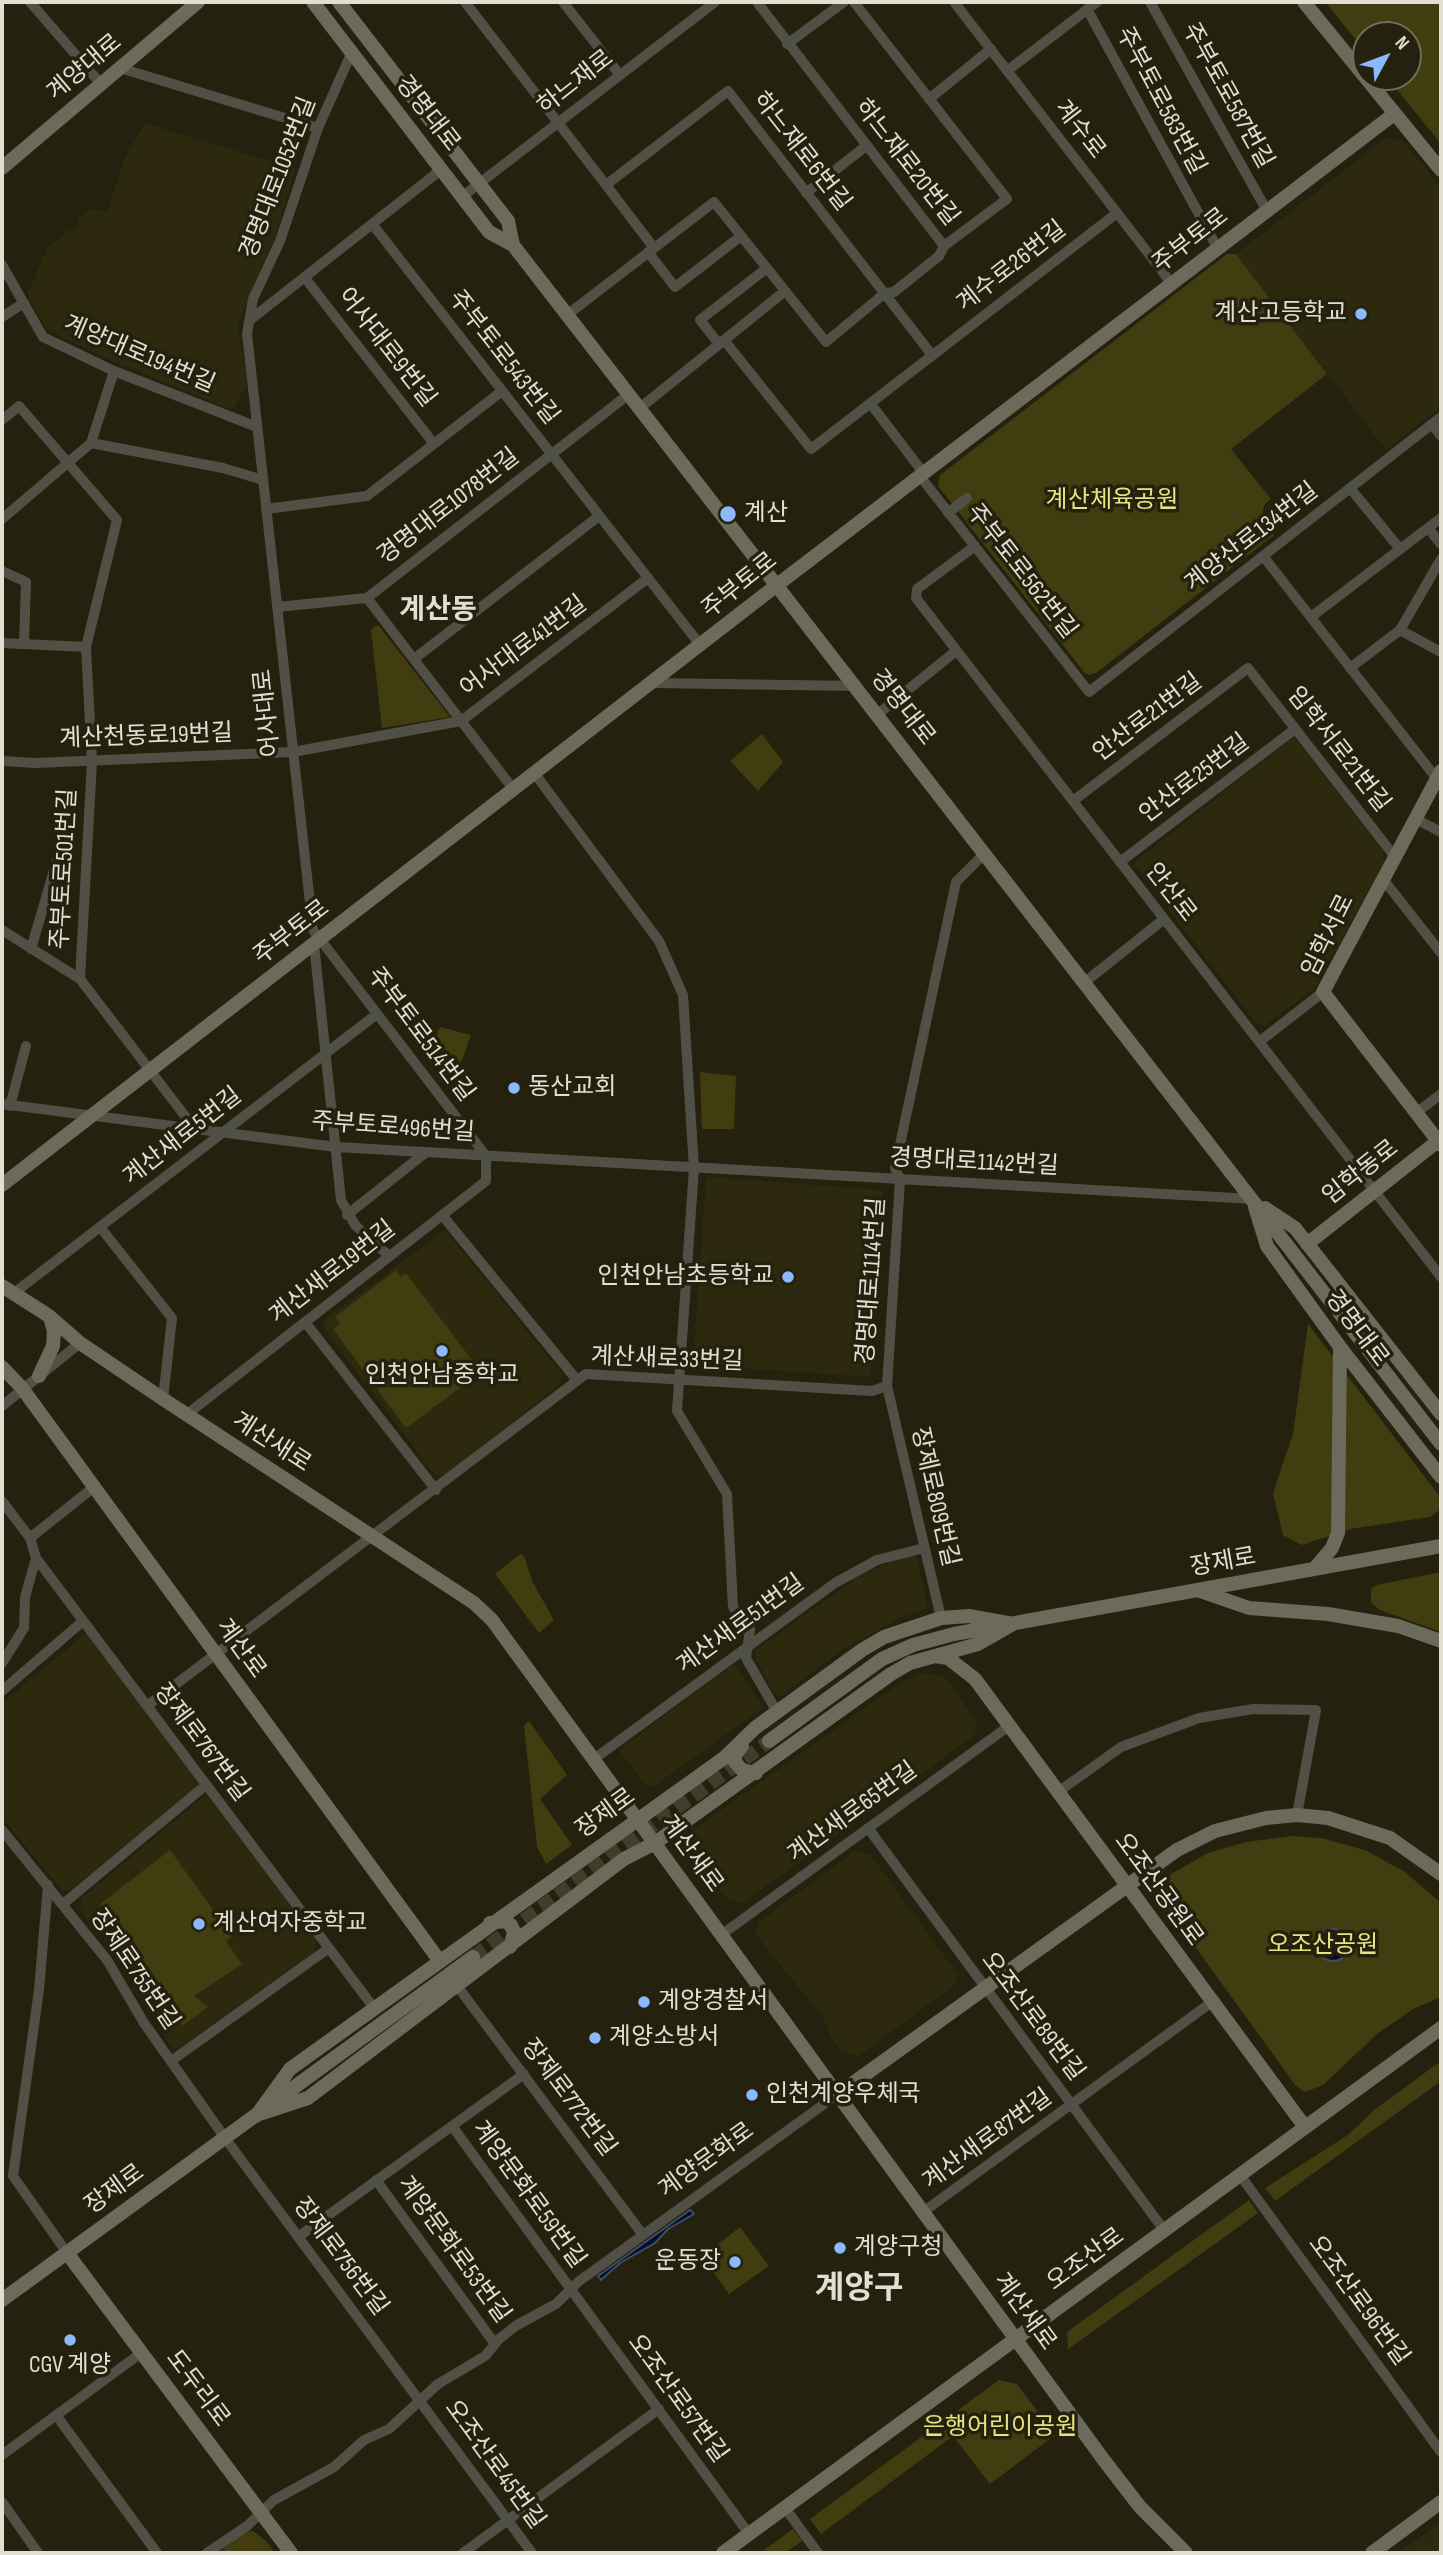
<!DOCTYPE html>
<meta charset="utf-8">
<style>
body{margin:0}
#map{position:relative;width:1443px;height:2555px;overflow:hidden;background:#24220e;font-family:"Sofia Sans Condensed",sans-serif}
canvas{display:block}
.frame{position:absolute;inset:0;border:4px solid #e0dfd2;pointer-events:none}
.north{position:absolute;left:1352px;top:21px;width:70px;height:70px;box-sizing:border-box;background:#24220e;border:2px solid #6f6e5c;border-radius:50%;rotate:49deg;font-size:19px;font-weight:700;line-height:28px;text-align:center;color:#e0dfd2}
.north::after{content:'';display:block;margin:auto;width:24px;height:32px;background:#8bb9fc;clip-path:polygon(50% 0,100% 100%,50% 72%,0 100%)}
</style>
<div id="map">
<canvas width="1443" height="2555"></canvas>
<div class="frame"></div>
<div class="north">N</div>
</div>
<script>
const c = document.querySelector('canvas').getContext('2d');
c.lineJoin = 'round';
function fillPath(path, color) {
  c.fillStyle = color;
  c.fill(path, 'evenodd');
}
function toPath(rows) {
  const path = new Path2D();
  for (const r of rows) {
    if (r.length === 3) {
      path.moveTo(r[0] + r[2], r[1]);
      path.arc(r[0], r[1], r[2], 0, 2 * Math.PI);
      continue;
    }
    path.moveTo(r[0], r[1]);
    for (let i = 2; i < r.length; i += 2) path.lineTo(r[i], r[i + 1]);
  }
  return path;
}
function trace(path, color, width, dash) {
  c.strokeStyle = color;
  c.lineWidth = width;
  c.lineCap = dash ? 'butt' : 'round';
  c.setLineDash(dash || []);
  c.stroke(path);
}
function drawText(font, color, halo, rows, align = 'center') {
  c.font = font + ' "Sofia Sans Condensed","Noto Sans KR",sans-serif';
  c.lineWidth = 7;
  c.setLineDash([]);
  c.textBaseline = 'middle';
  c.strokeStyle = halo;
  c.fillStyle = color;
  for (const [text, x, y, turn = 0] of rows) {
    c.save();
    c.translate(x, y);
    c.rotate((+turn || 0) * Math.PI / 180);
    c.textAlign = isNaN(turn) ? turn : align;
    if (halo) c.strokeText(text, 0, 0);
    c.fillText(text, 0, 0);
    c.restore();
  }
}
fillPath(toPath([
 [145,123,295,169,274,240,237,325,248,383,232,410,117,363,47,330,27,294,47,248,69,230,74,231,80,216,91,209,107,212,125,157],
 [1386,138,1402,140,1441,187,1441,407,1386,450,1236,254],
 [1294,737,1382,850,1384,863,1315,988,1265,1025,1257,1024,1135,866,1136,861],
 [706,1177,883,1190,870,1377,693,1365],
 [445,1230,562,1374,560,1384,445,1476,435,1475,323,1327,325,1319],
 [916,1555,928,1608,902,1617,845,1648,779,1697,775,1695,755,1658,756,1650,862,1574,906,1556],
 [86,1633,203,1785,69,1891,62,1890,2,1818,2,1703],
 [734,1664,763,1708,654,1786,645,1785,619,1750],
 [920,1673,944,1676,977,1721,975,1735,744,1902,729,1901,687,1846,689,1833,898,1684],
 [202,1798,210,1799,317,1939,315,1951,178,2049,171,2047,116,1953,80,1910,82,1898],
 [855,1851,870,1854,958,1975,956,1984,859,2056,842,2053,831,2037,823,2017,755,1934,760,1921],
 [1441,2522,1441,2553,1398,2553]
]), '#2c290e');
fillPath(toPath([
 [1325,2,1441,2,1441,144,1387,77,1408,77,1408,35,1366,35,1366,52],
 [1227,254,1236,254,1327,374,1231,449,1271,499,1264,505,1263,512,1266,519,1274,523,1274,535,1096,673,1089,675,1084,672,938,486,940,475],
 [375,626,379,626,450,717,382,728,371,630],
 [762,734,783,762,758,791,730,761],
 [440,1027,471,1035,457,1074,444,1071,448,1052,434,1042],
 [700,1072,736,1076,734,1129,702,1129],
 [396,1270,401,1277,406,1273,481,1372,406,1428,333,1329,340,1323,335,1317],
 [1308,1324,1441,1498,1441,1509,1430,1517,1350,1529,1302,1545,1283,1535,1273,1493,1293,1434],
 [520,1554,524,1556,532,1581,554,1620,539,1633,495,1574],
 [1441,1572,1441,1632,1380,1610,1371,1603,1371,1589,1376,1585],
 [529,1721,567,1775,540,1799,572,1845,546,1864,537,1847,524,1725],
 [1292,1836,1321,1838,1365,1850,1405,1872,1441,1903,1441,1997,1413,2009,1377,2034,1323,2085,1305,2092,1296,2086,1167,1908,1164,1897,1164,1885,1171,1874,1208,1853,1246,1842],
 [170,1850,232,1936,226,1941,242,1964,194,1996,208,2007,182,2026,100,1904],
 [1441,2061,1441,2081,1275,2201,1265,2188,1348,2135,1374,2110],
 [1249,2200,1258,2213,1068,2349,1067,2332],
 [740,2227,769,2266,729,2294,702,2257],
 [999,2380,1017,2384,1055,2435,990,2484,953,2436,821,2534,810,2519],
 [793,2529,802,2541,785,2553,760,2553],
 [253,2531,267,2542,275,2553,219,2553,241,2534]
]), '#413d10');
const water = toPath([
 [1333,1945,16],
 [690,2210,694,2214,668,2229,655,2243,620,2263,601,2280,598,2276,690,2210]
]);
fillPath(water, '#000f2f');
trace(water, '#434d60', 2);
trace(toPath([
 [473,1957,769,1741]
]), '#403e2b', 14, [14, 7]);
trace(toPath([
 [30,2,101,84],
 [465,2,606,185,728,91,932,355],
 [563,2,620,75],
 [757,2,944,246,1007,199,854,2],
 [954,2,1172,284],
 [1150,2,1267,211],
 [1087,9,1218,249],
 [787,44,844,2],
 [120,68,318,128],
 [1007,71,1097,2],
 [929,99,991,49],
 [606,185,654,248],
 [806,193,866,146],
 [463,196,715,2],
 [373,225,701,646],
 [648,252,675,287,741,236],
 [2,265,43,337,114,371,257,427],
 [305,278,434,444],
 [567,315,714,202,826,342,885,293,894,292,939,256,944,246],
 [2,317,24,303],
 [250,320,442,169],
 [724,340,811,449,1117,213],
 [719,344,700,320,767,268],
 [870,403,922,471,923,480,1089,692,1441,417],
 [640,408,785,291],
 [2,420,19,406,117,520,86,647,92,761,80,979,195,1129],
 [1432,424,1441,436],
 [91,443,223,468,263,480],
 [1350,488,1400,549],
 [266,509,367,496,502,391],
 [948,513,967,498],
 [2,519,91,443,114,371],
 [1428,528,1441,544],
 [975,546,917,589,916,598,1441,1277],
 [1263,556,1437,779],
 [2,571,26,582,24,644],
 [367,598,514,790],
 [277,607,367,598,629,394],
 [1311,617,1441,518],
 [1400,630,1441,652],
 [2,643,86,647],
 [414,659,599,516],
 [1350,668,1400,630,1441,559],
 [653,683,856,686],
 [878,714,956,651],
 [2,761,35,763,293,752,461,721,648,578],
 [535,774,659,941,683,995,694,1168,677,1411,727,1494,733,1607,750,1629,746,1658,777,1712],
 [1073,801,1248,668,1395,857],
 [1416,819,1441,832],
 [1120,862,1295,729],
 [1383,879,1441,953],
 [2,930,80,979],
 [314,944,341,1200,355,1225,389,1256],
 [31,949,57,860],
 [1085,982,1164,919],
 [1259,1042,1323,992],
 [2,1104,336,1147,1253,1199],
 [10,1106,26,1046],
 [1416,1113,1441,1094],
 [347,1215,425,1153],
 [442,1215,576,1379],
 [100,1227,172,1318,163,1399],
 [14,1293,377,1014],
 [305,1322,436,1490],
 [2,1406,80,1343],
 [186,1415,486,1181,486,1156,313,930,247,334,253,299,280,241,318,128,351,54],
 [2,1501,30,1538,36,1558,374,2008],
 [30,1538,94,1487],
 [941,1618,887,1386,900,1180,895,1168,956,882,985,853],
 [2,1663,24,1628,25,1597,36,1558],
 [2,1691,83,1621],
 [147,1706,586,1374,872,1391,887,1386],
 [594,1759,835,1583,877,1560,924,1548],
 [1058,1792,1121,1747,1199,1718,1253,1709,1316,1710,1297,1815],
 [868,1828,1164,2230],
 [2,1830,107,1960,144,2023,225,2138,532,2553],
 [48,1885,39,1990,13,2176,67,2253],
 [63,1904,206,1785],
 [721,1935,1009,1726],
 [458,1987,643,2235],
 [171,2061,329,1948],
 [452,2126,749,2534],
 [1240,2175,1441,2452],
 [376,2180,495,2344],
 [923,2212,1212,2002],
 [298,2237,524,2074],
 [56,2415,157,2553],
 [2,2455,141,2353],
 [2,2502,38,2553],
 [785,2508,818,2553],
 [207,2553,247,2526,274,2500,334,2467,364,2440,389,2429,438,2384,485,2356,499,2339,517,2325,556,2304,578,2282,838,2094],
 [463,2553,659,2409]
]), '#505046', 10);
trace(toPath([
 [313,2,489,232,513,245,1441,1444],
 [339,2,508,221,513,245],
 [1304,2,1441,170],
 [2,168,198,2],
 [1438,1141,1323,992,1441,771],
 [2,1185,777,585,1394,114],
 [1255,1207,1267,1246,1340,1347,1441,1477],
 [1265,1208,1295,1228,1441,1414],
 [1307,1244,1438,1141,1441,1145],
 [2,1286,49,1316,80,1343,163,1399,474,1603,492,1620,1103,2459,1140,2507,1186,2553],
 [2,1367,22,1388,439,1960],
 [39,1376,53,1346,54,1331,50,1317],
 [1314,1569,1332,1548,1338,1533,1340,1347],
 [1200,1591,1249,1608,1328,1614,1398,1626,1441,1641],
 [935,1656,948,1658,975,1679,1305,2127],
 [769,1741,882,1659,913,1645,954,1634,1441,1546],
 [742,1746,735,1755,735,1762,742,1770,756,1773],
 [490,1923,504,1921,511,1925,514,1933,510,1947],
 [838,2094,1177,1850,1215,1831,1266,1818,1297,1815,1328,1818,1390,1838,1441,1874],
 [256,2115,308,2098,624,1859,655,1843,891,1674,910,1663,978,1644,1013,1624],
 [256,2116,290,2069,724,1758,755,1728,862,1650,884,1637,941,1618,969,1616,1013,1624],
 [67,2253,291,2553],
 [2,2300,473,1957],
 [723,2553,1441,2028],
 [1372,2553,1441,2502]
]), '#6b6a5b', 14);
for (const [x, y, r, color] of [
 [1361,314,7,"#8bb9fc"],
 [728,514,9,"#8bb9fc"],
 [514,1088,7,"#8bb9fc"],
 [788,1277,7,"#8bb9fc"],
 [442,1351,7,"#8bb9fc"],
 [199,1924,7,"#8bb9fc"],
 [644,2002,7,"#8bb9fc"],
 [595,2038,7,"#8bb9fc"],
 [752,2095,7,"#8bb9fc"],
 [840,2248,7,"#8bb9fc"],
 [735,2262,7,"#8bb9fc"],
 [70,2340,7,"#8bb9fc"]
]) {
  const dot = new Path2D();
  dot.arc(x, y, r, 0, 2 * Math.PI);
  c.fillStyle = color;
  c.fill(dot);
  trace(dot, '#24220e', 2.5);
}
drawText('24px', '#e0dfd2', '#24220e', [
 ["계양대로",85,68,-40],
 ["하느재로",576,83,-38],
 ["주부토로587번길",1227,96,61],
 ["주부토로583번길",1160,101,62],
 ["경명대로",427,114,52],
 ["계수로",1079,130,52],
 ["하느재로6번길",801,152,52],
 ["하느재로20번길",906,163,52],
 ["경명대로1052번길",279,178,-69],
 ["주부토로",1191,241,-38],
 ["계수로26번길",1012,267,-38],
 ["어사대로9번길",386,348,52],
 ["계양대로194번길",139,355,23],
 ["주부토로543번길",503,358,52],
 ["경명대로1078번길",449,507,-38],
 ["계양산로134번길",1252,538,-38],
 ["주부토로562번길",1021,572,52],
 ["주부토로",740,586,-39],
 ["어사대로41번길",524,647,-37],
 ["경명대로",902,708,52],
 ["어사대로",268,713,-96],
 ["안산로21번길",1148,718,-37],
 ["계산천동로19번길",146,737,-2],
 ["임학서로21번길",1338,750,52],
 ["안산로25번길",1195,779,-37],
 ["주부토로501번길",65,869,-87],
 ["안산로",1170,893,52],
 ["주부토로",292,933,-38],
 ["임학서로",1329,936,-64],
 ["주부토로514번길",420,1035,53],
 ["주부토로496번길",393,1128,4],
 ["계산새로5번길",183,1137,-38],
 ["경명대로1142번길",974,1163,3],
 ["임학동로",1361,1173,-38],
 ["계산새로19번길",333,1273,-38],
 ["경명대로1114번길",872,1281,-86],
 ["경명대로",1356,1329,53],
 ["계산새로33번길",667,1360,2],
 ["계산새로",271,1443,33],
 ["장제로809번길",934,1497,77],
 ["장제로",1223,1563,-10],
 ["계산새로51번길",741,1625,-36],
 ["계산로",240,1649,54],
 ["장제로767번길",201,1743,53],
 ["계산새로65번길",853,1813,-36],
 ["장제로",606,1814,-36],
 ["계산새로",691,1854,54],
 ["오조산공원로",1158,1890,54],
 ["장제로755번길",134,1970,56],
 ["오조산로89번길",1032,2017,53],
 ["장제로772번길",568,2098,53],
 ["계산새로87번길",988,2140,-36],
 ["계양문화로",707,2161,-36],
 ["장제로",115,2190,-36],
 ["계양문화로59번길",528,2195,54],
 ["계양문화로53번길",453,2250,54],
 ["장제로756번길",340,2257,53],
 ["오조산로",1086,2260,-36],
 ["오조산로96번길",1358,2301,54],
 ["계산새로",1024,2312,54],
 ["도두리로",197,2389,53],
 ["오조산로57번길",677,2399,54],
 ["오조산로45번길",494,2465,54]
]);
drawText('24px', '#e0dfd2', '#24220e', [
 ["계산고등학교",1347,314,"right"],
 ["계산",744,514],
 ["동산교회",528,1088],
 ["인천안남초등학교",774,1277,"right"],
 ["인천안남중학교",442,1376,"center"],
 ["계산여자중학교",213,1924],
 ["계양경찰서",658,2002],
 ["계양소방서",609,2038],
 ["인천계양우체국",766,2095],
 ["계양구청",854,2248],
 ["운동장",721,2262,"right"],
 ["CGV 계양",70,2366,"center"]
], 'left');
drawText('24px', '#eae181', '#24220e', [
 ["계산체육공원",1112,501],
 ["오조산공원",1323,1946],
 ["은행어린이공원",1000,2428]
]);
drawText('bold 28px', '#e0dfd2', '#24220e', [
 ["계산동",438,611]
]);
drawText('bold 32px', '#e0dfd2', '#24220e', [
 ["계양구",859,2290]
]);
</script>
